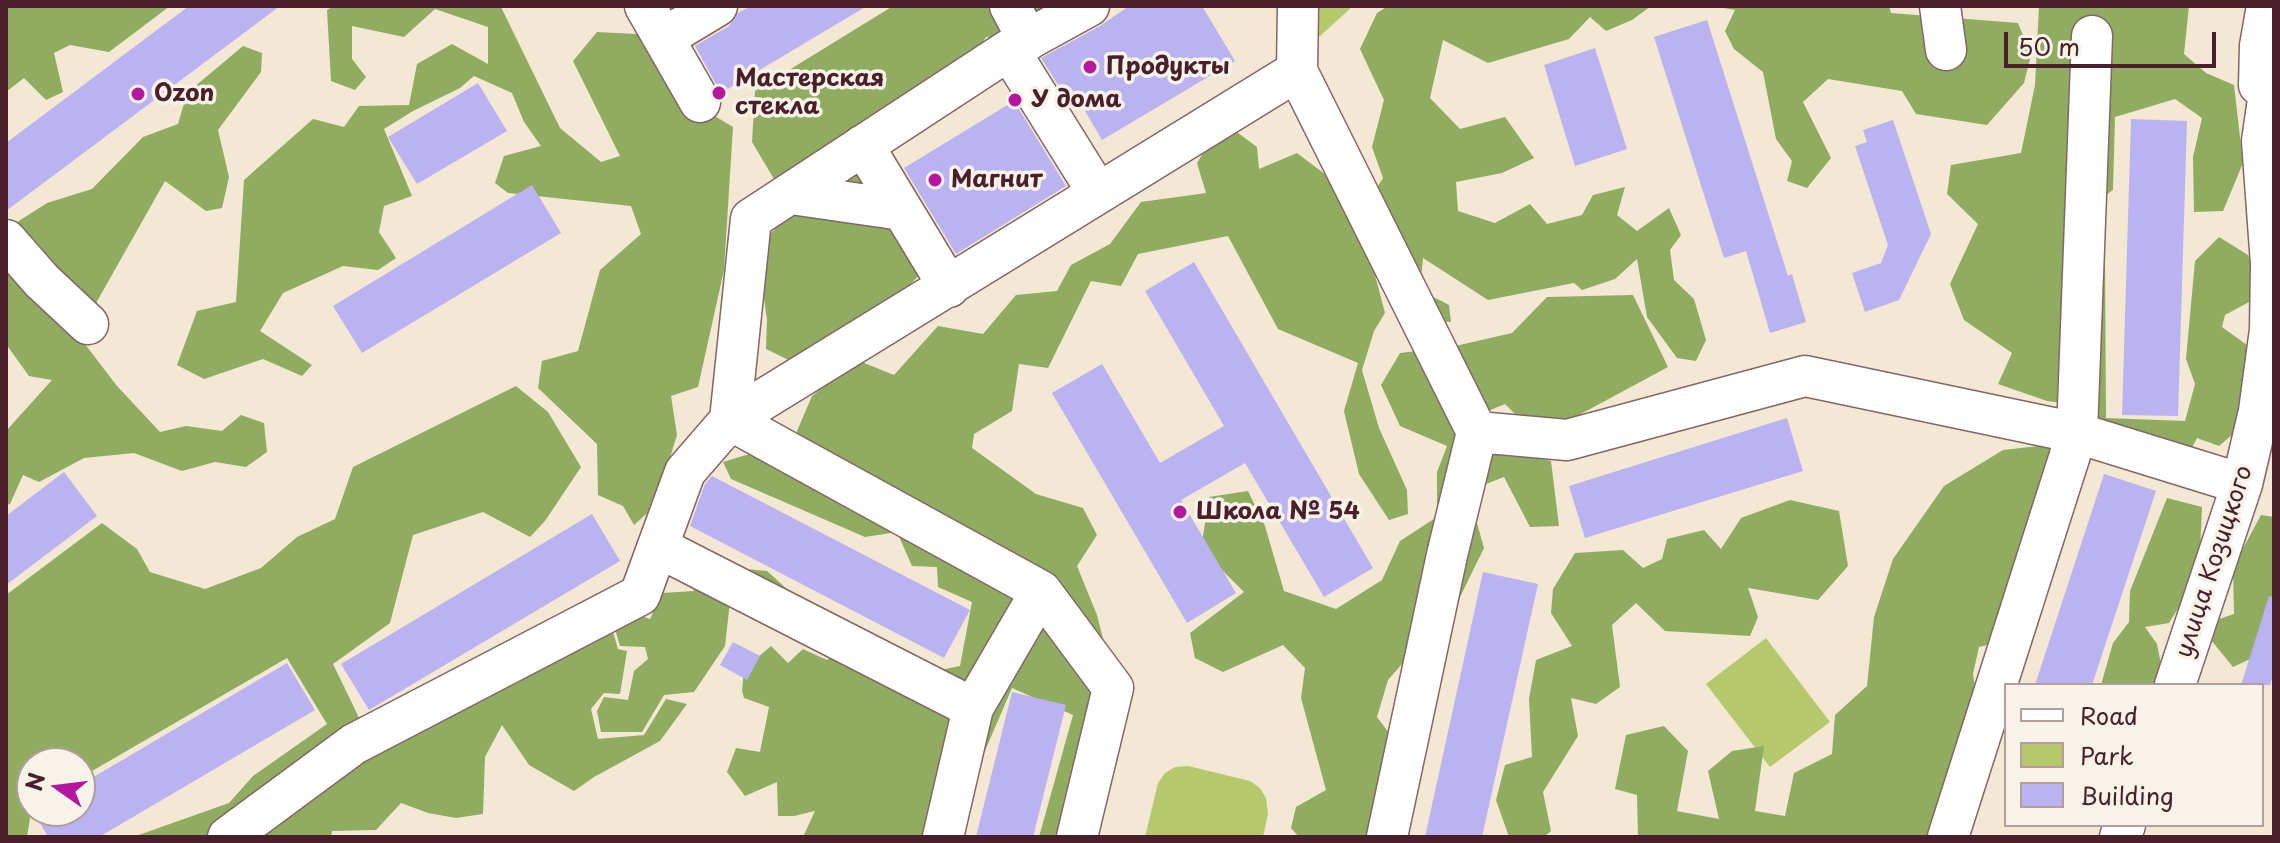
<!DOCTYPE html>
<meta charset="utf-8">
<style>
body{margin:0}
#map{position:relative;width:2280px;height:843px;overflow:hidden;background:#f3e8d3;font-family:"Playpen Sans",sans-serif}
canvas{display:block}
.frame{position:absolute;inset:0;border:8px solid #4a1f2b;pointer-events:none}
.legend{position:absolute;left:2004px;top:683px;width:260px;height:144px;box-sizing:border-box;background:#f7f3e8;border:2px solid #b29e9c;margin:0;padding:10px 14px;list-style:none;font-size:24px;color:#4a1f2b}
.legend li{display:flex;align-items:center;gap:16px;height:40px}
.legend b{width:40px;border:2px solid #b29e9c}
.north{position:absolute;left:16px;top:747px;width:80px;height:80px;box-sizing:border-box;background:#f7f3e8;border:2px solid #b29e9c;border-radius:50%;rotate:284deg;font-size:22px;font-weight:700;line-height:32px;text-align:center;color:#4a1f2b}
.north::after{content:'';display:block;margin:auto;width:28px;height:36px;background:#b5179e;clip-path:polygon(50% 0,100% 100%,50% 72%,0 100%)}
.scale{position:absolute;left:2004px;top:32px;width:212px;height:36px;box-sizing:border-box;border:4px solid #4a1f2b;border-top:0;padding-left:10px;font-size:24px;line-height:28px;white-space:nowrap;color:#4a1f2b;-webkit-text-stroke:6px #f7f3e8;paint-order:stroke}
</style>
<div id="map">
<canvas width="2280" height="843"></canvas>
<div class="frame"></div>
<ul class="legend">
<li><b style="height:10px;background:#fff"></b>Road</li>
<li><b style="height:22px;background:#b6c86c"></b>Park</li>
<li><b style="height:22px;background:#bab2f1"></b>Building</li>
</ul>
<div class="north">N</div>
<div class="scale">50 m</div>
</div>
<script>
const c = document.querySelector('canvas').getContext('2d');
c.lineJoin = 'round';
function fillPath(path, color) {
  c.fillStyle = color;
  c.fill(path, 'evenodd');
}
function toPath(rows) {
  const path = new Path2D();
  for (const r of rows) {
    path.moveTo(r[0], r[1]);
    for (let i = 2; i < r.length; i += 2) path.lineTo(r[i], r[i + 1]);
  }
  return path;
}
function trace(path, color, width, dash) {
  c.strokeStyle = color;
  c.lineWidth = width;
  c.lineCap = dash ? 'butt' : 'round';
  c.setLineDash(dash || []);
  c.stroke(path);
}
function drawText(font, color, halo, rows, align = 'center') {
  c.font = font + ' "Playpen Sans",sans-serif';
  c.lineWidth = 7;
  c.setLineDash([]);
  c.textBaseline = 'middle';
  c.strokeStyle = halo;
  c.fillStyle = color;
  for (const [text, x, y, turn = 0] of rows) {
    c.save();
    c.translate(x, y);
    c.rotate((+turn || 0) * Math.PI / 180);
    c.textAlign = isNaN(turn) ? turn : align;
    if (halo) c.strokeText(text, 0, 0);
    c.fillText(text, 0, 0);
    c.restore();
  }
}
fillPath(toPath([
 [1318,6,1353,6,1308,47],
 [1766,638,1830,722,1770,767,1706,684],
 [1188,766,1250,781,1260,788,1266,798,1268,814,1263,837,1145,837,1158,783,1165,773,1175,767]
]), '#b6c86c');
fillPath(toPath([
 [6,6,170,6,109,52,70,45,54,53,63,92,46,100,24,78,6,92],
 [334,6,501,7,560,128,601,162,620,156,573,61,597,32,655,35,693,103,733,127,724,270,698,387,671,396,677,435,655,506,634,525,623,506,598,495,597,444,538,388,542,361,578,351,600,270,641,234,631,206,508,193,495,183,504,156,541,146,524,122,512,93,474,76,460,88,413,111,384,129,412,196,384,206,379,232,396,258,378,270,343,266,283,293,260,331,312,365,302,376,263,359,204,379,177,365,197,311,236,302,244,180,313,119,344,127,359,106,409,105,417,64,452,44,488,64,488,27,435,9,404,37,352,26,352,59,366,77,355,90,331,81,327,10],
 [893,6,1097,6,1084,15,1043,8,1011,41,986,37,971,61,855,171,875,211,930,264,858,338,805,368,766,349,767,320,757,247,793,211,752,142,755,91],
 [1388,6,1651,6,1632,20,1606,31,1590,17,1569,39,1488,63,1443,40,1430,98,1460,129,1505,117,1534,158,1502,173,1456,182,1458,211,1495,223,1530,204,1547,224,1582,215,1593,195,1625,187,1617,215,1637,231,1669,208,1681,235,1670,250,1674,280,1694,299,1706,340,1696,361,1677,358,1647,317,1637,259,1615,279,1582,290,1574,283,1488,300,1423,258,1420,290,1449,305,1451,322,1412,320,1364,208,1383,178,1372,147,1384,100,1360,49,1377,13],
 [1712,6,1889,6,1891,13,2018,23,2031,55,2024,83,1987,125,1916,114,1902,91,1828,79,1803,102,1831,158,1807,188,1787,181,1792,161,1776,139,1763,72,1734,49,1725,31,1735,10],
 [2039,6,2189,6,2184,54,2206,73,2234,85,2243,163,2223,211,2194,212,2193,157,2202,118,2175,99,2115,117,2113,190,2077,215,2075,231,2105,260,2106,418,2185,421,2195,384,2186,359,2195,261,2219,237,2248,255,2262,295,2225,315,2222,327,2258,353,2246,423,2219,446,2197,438,2178,473,2132,452,2083,406,2047,401,1998,384,2012,353,1964,320,1950,284,1978,224,1947,194,1951,165,2021,153,2035,85],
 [243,46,262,53,261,72,218,130,229,177,222,208,206,211,165,181,78,335,117,386,160,432,186,426,222,431,241,415,264,423,267,452,246,467,215,462,182,471,134,453,84,458,39,482,23,475,10,504,6,505,6,431,52,380,29,376,6,344,6,222,11,226,47,203,92,189,143,137,178,124,187,93],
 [1234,130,1257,147,1259,169,1297,153,1338,184,1371,260,1385,313,1374,331,1362,370,1379,428,1407,490,1408,514,1389,520,1359,474,1344,411,1358,363,1278,329,1228,236,1138,254,1121,286,1091,281,1048,368,1019,364,1012,411,974,434,972,448,1036,494,1083,508,1097,535,1077,566,1097,615,1110,666,1074,837,1039,837,1073,715,1012,688,948,837,803,837,815,811,794,816,778,816,777,782,745,796,727,772,736,748,760,752,769,707,744,698,742,691,744,669,771,646,788,663,803,649,827,660,859,634,915,675,960,666,972,602,938,587,937,567,912,566,897,532,865,537,731,479,723,462,766,449,799,480,797,431,812,396,857,360,894,375,938,326,983,334,1016,295,1057,291,1071,265,1110,244,1141,202,1206,193,1197,163,1211,140],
 [1633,295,1668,367,1538,437,1505,404,1483,413,1488,448,1551,461,1559,526,1530,527,1504,477,1468,491,1484,548,1459,599,1388,680,1377,717,1414,766,1397,837,1299,837,1291,828,1296,807,1326,790,1301,698,1305,668,1283,645,1223,672,1195,658,1190,633,1244,592,1201,549,1209,497,1248,491,1265,526,1284,591,1336,609,1382,580,1400,541,1437,517,1437,472,1447,446,1400,426,1381,385,1400,353,1451,347,1512,333,1547,297],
 [516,386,548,412,581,467,545,521,530,537,483,512,413,535,390,623,333,664,365,730,610,621,618,649,627,651,620,694,604,693,591,709,598,739,644,735,666,699,687,704,660,741,594,777,574,791,529,765,502,725,485,757,483,814,456,818,428,813,401,803,376,830,332,831,331,837,133,837,229,803,253,776,327,724,287,658,80,778,80,763,32,763,32,806,27,837,6,837,6,595,102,523,137,549,150,572,205,589,261,568,297,537,335,519,353,467],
 [2048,445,2068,519,2010,575,2037,602,2023,636,1979,647,1973,674,1986,755,1963,837,1638,837,1637,795,1615,789,1626,735,1664,726,1688,751,1677,811,1719,819,1708,771,1732,751,1764,746,1755,811,1785,816,1794,773,1832,754,1835,715,1867,686,1874,617,1893,559,1944,486,2003,450],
 [2167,498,2202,507,2199,575,2169,623,2145,627,2157,644,2165,685,2101,685,2113,643,2129,622,2130,591],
 [1790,500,1839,511,1848,566,1818,600,1748,588,1758,617,1750,636,1665,631,1636,603,1612,625,1620,687,1596,704,1571,698,1578,736,1543,792,1551,831,1544,837,1509,837,1496,800,1505,765,1532,757,1529,699,1536,660,1572,646,1551,613,1553,589,1575,553,1623,550,1643,568,1662,559,1667,539,1704,530,1721,549,1741,518],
 [2261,515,2274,517,2274,609,2267,651,2233,667,2211,640,2216,620,2234,614,2233,567],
 [678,555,714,566,767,571,809,609,730,602,725,646,694,692,664,695,642,732,601,732,597,711,604,697,628,700,634,671,648,659,645,647,620,646,613,622,627,611,650,619,662,593,694,591]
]), '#90ac60');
fillPath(toPath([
 [189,6,280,6,6,211,6,143],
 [751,6,867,6,721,93,695,46,729,26,738,13],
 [1129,6,1202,6,1235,61,1102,140,1074,92,1066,97,1041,58,1100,26],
 [1707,20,1788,276,1792,274,1806,322,1770,333,1746,251,1724,258,1654,37],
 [1595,48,1627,149,1575,166,1544,65],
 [478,83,507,131,417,184,388,137],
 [1014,101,1066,186,956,254,904,168],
 [2131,119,2187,121,2178,416,2122,415],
 [1893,120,1931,234,1899,300,1865,312,1852,273,1881,263,1888,245,1855,146,1867,142,1863,130],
 [532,185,561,233,362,353,333,306],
 [1194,262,1373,568,1324,597,1245,463,1181,500,1236,593,1187,623,1052,393,1102,364,1160,463,1224,426,1145,291],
 [1787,418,1803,471,1585,538,1569,486],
 [64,472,97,516,6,585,6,516],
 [2104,474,2156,491,2092,685,2035,685],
 [712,476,970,610,944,658,690,526,705,484],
 [592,514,620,561,369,710,341,664],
 [1483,572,1538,584,1482,837,1425,837],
 [2269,596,2274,597,2274,672,2270,685,2241,685],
 [733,642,760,656,747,680,720,665],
 [287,663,315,710,99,837,48,837,33,811,80,811,80,785],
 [1012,692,1066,705,1033,837,976,837]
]), '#bab2f1');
const minor = toPath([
 [645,6,700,102],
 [1010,6,1028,40],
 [1298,6,1297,71,1477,432,1567,440,1805,376,2077,433,2242,484],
 [1940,6,1946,50],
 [664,38,717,6],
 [1009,50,1098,193],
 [2259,85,2260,46,2267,6],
 [863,145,949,287],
 [791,194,902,210],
 [6,240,42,281,88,324],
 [730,420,1041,591,1113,688,1077,837],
 [730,420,751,219,1009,50,1089,6],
 [658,547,973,708],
 [2175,685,2242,484,2259,411,2270,330,2271,264,2262,141,2274,58],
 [228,837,354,744,640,595,685,472,730,420,1297,71],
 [943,837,973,708,1041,591],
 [1387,837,1447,555,1477,432],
 [1948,837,2077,433,2092,36],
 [2120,837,2125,825]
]);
trace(minor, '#856566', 43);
trace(minor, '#fff', 40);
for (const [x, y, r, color] of [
 [1090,67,8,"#b5179e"],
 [719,93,8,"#b5179e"],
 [138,94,8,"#b5179e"],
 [1015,100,8,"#b5179e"],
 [935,180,8,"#b5179e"],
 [1180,512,8,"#b5179e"]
]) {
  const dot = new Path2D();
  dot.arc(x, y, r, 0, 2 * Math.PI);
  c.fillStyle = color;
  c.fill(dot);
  trace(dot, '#f7f3e8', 3);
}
drawText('bold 24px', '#4a1f2b', '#f7f3e8', [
 ["Продукты",1106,67],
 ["Мастерская",735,79],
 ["стекла",735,107],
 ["Ozon",154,94],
 ["У дома",1031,100],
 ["Магнит",951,180],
 ["Школа № 54",1196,512]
], 'left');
drawText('24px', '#4a1f2b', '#f7f3e8', [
 ["улица Козицкого",2215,562,-72]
]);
</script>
